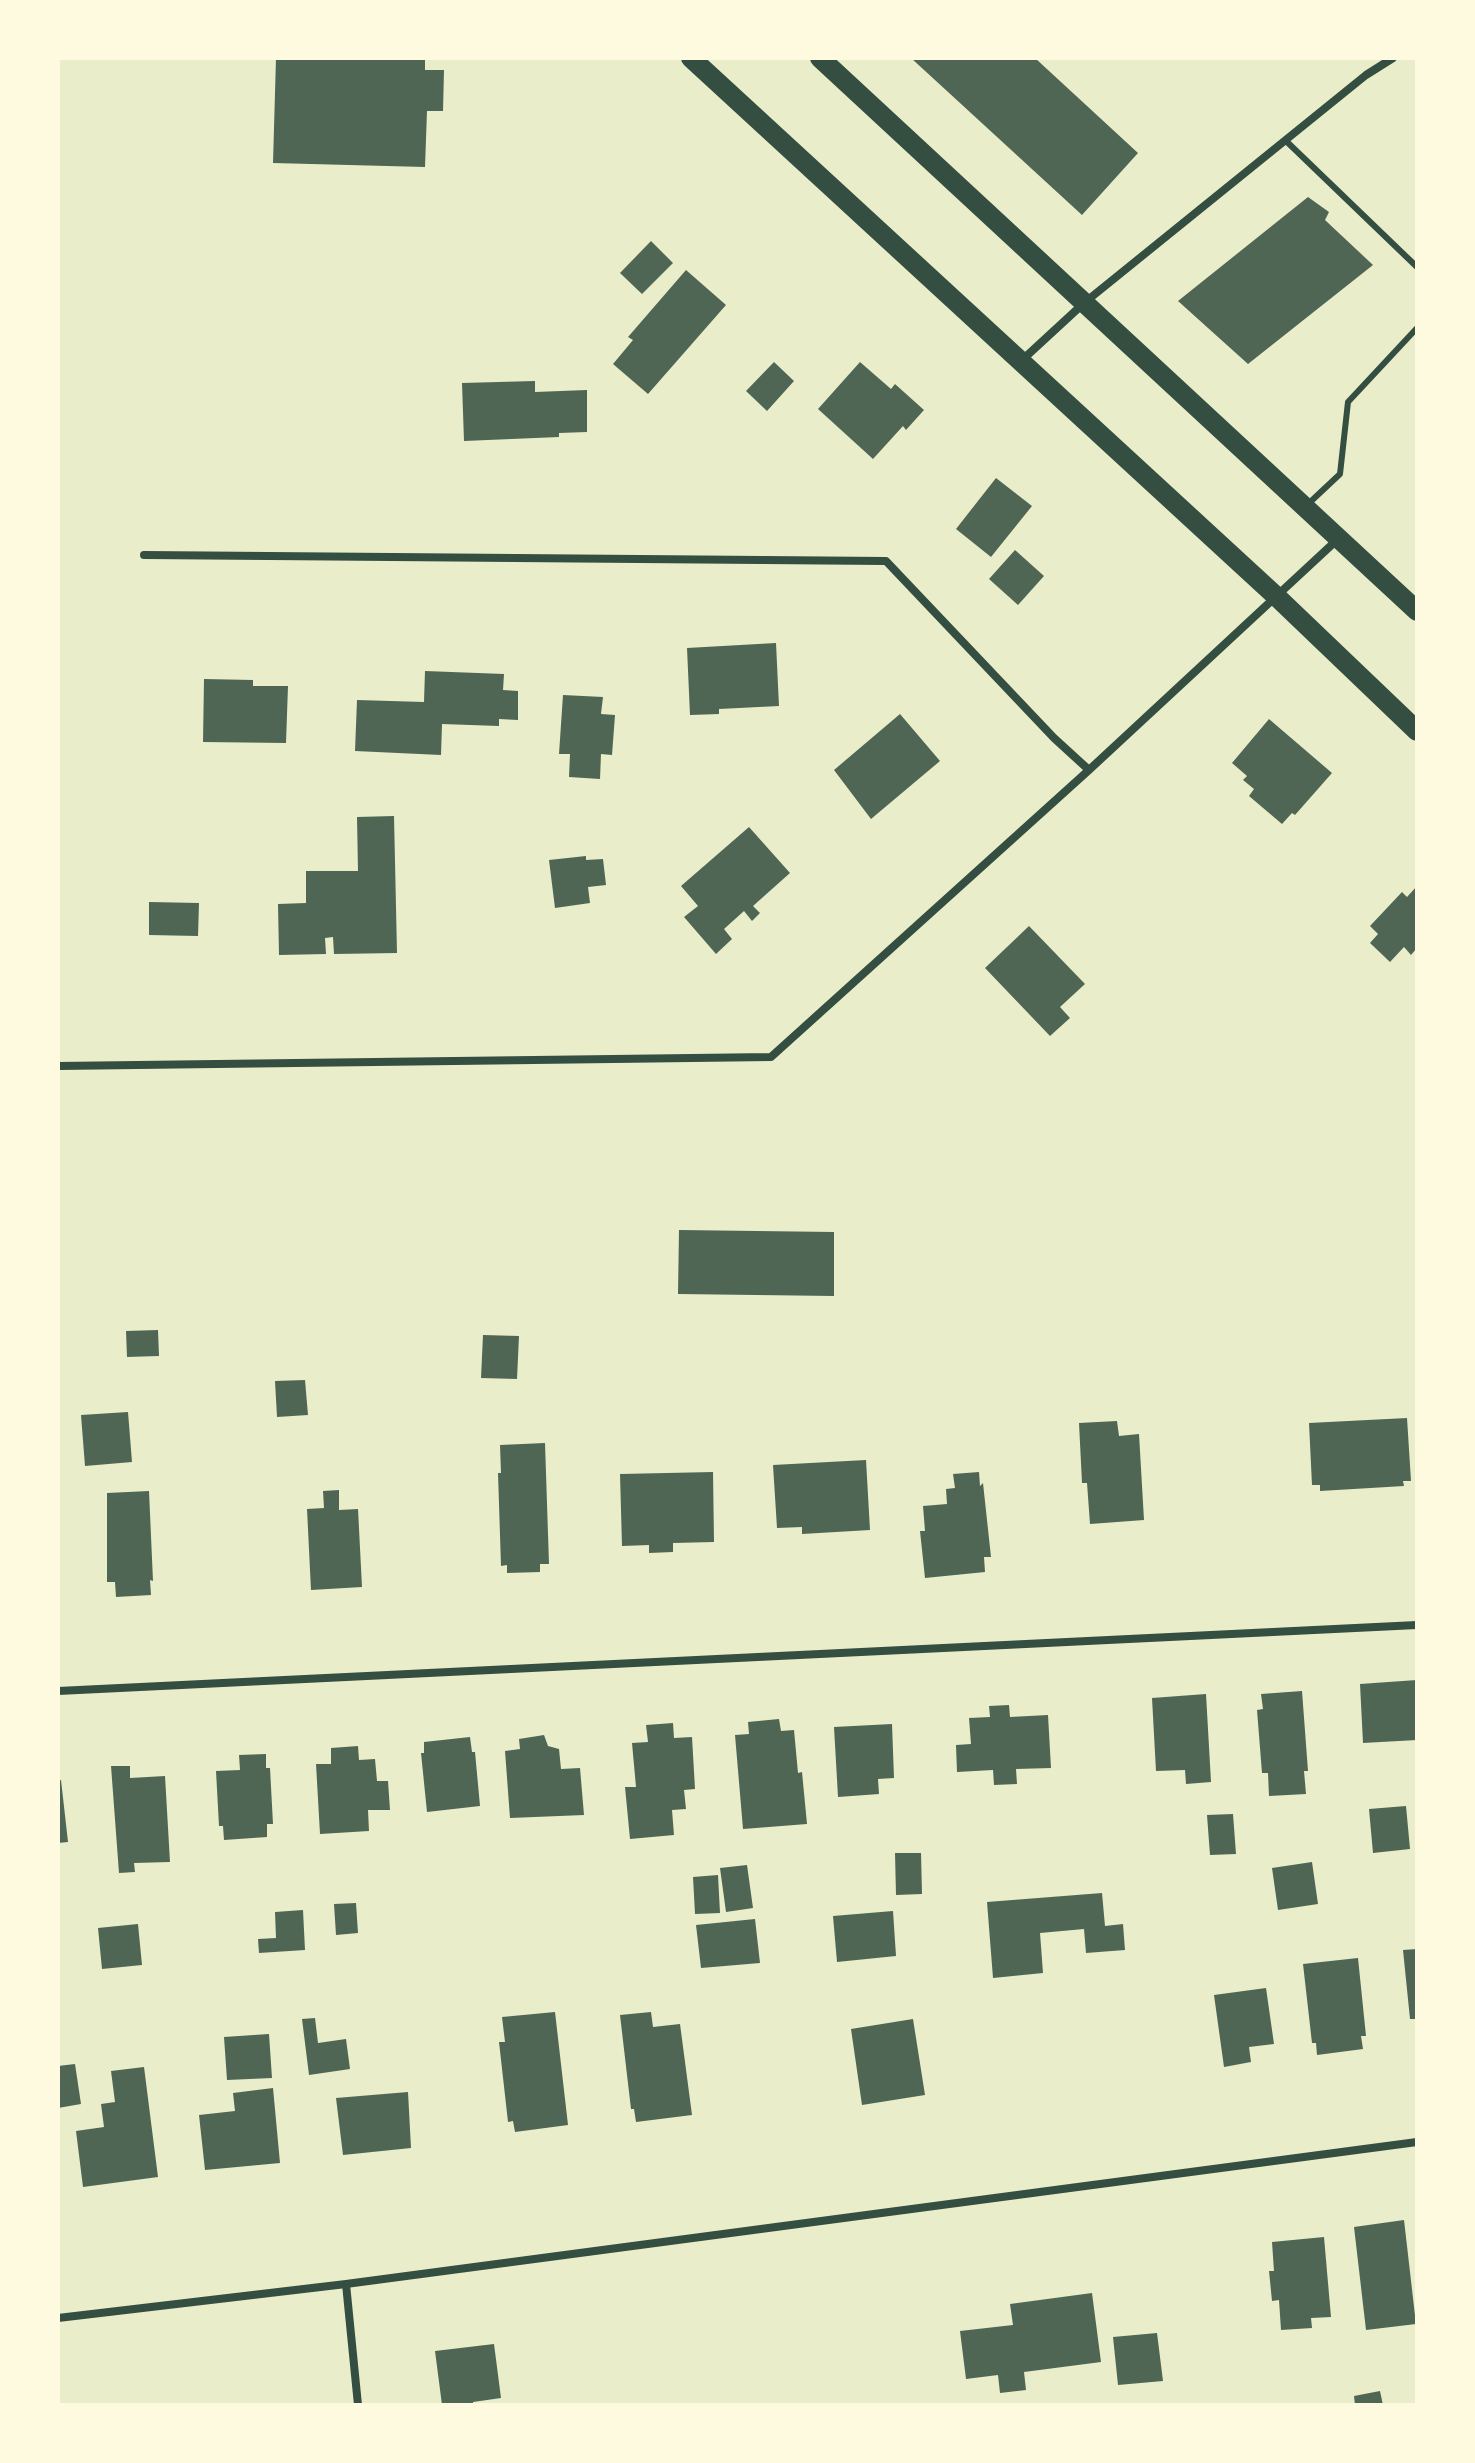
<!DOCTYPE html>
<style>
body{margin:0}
#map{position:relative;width:1475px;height:2463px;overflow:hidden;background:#e9edc9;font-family:Jost,sans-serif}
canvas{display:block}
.frame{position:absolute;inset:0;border:60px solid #fefae0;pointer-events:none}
</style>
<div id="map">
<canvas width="1475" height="2463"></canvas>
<div class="frame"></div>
</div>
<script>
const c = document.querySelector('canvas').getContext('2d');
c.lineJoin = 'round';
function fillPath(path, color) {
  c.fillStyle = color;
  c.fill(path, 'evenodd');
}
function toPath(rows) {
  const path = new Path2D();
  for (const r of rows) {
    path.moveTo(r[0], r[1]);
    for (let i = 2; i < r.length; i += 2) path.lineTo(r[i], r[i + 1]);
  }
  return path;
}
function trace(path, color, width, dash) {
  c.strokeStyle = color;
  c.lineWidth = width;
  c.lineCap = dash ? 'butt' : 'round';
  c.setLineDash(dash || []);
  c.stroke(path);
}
fillPath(toPath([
 [276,58,425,58,425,70,444,70,443,111,427,111,425,167,273,163],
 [911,58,1035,58,1138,153,1082,215],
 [1308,197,1329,212,1325,220,1373,265,1248,364,1178,301],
 [651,241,673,263,642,294,620,273],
 [686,270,726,305,648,394,613,364,633,340,628,337],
 [774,362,794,381,767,411,746,391],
 [860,362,891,389,895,384,924,410,906,430,903,426,873,459,818,409],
 [535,381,535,392,587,390,587,432,559,433,559,437,464,441,462,383],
 [996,478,1032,506,991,557,956,529],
 [1015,550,1044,576,1018,605,989,579],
 [776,643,779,706,719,709,719,714,690,715,687,648],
 [425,671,504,674,503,690,518,691,518,720,499,719,499,726,442,724,441,755,355,751,357,700,424,702],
 [204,679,253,680,253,686,288,686,286,743,203,742],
 [563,695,603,697,601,714,615,715,612,755,601,754,600,779,569,777,570,754,559,754],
 [900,714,940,761,871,819,834,770],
 [1269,719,1332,773,1295,815,1292,813,1282,824,1249,796,1254,789,1243,780,1247,776,1232,763],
 [394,816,397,953,334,954,333,937,325,938,326,954,279,955,278,904,306,903,306,871,358,871,357,817],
 [749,827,790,873,753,906,760,913,752,921,744,911,724,929,732,939,716,954,684,917,698,906,681,886],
 [586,856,586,860,603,859,606,885,588,887,590,903,555,908,549,860],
 [1417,886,1417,948,1411,955,1404,947,1390,962,1370,943,1378,934,1370,926,1402,892,1407,897],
 [149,902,199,903,198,936,149,935],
 [1029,926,1085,984,1060,1007,1070,1018,1050,1036,985,968],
 [679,1230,834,1232,834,1296,678,1294],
 [158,1330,159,1356,127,1357,126,1331],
 [483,1335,519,1336,517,1379,481,1378],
 [305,1380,308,1415,277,1417,275,1381],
 [128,1412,132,1462,85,1466,81,1415],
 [1407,1418,1411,1481,1403,1481,1404,1486,1320,1491,1320,1485,1312,1485,1309,1423],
 [1117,1421,1119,1436,1139,1434,1144,1520,1090,1524,1087,1483,1082,1483,1079,1423],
 [545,1443,549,1564,540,1564,540,1572,507,1573,507,1565,501,1566,498,1473,501,1473,500,1445],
 [866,1460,870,1530,802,1534,802,1527,777,1528,773,1465],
 [713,1472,714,1542,673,1543,673,1552,649,1553,649,1545,622,1546,620,1474],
 [979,1472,980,1486,983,1483,991,1557,984,1557,985,1572,925,1578,920,1531,925,1531,923,1506,947,1504,946,1489,955,1488,953,1474],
 [339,1490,339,1510,358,1509,362,1587,311,1590,307,1509,324,1508,323,1491],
 [149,1491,153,1581,150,1580,151,1595,116,1597,115,1582,107,1582,107,1493],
 [1417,1680,1417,1740,1363,1743,1360,1684],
 [1302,1691,1308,1771,1304,1771,1306,1794,1269,1796,1268,1773,1262,1773,1257,1710,1263,1709,1261,1694],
 [1206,1694,1211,1782,1186,1784,1185,1770,1156,1771,1152,1698],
 [1009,1705,1010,1717,1048,1715,1051,1768,1016,1769,1017,1784,994,1785,993,1770,957,1772,956,1745,971,1744,969,1718,990,1717,989,1706],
 [779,1719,781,1731,794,1730,798,1773,802,1772,807,1824,743,1829,735,1735,749,1734,748,1722],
 [673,1723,674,1738,692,1737,695,1789,684,1790,686,1809,672,1810,674,1835,630,1839,625,1787,636,1787,632,1743,648,1742,646,1725],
 [892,1724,894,1778,878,1779,879,1794,838,1797,834,1727],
 [544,1735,548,1746,559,1749,561,1769,580,1768,584,1815,510,1818,505,1751,520,1749,519,1739],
 [470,1737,472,1752,475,1752,480,1806,427,1812,421,1753,424,1753,424,1742],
 [358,1746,359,1760,375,1759,377,1781,388,1781,390,1810,368,1810,369,1831,320,1834,316,1764,331,1764,331,1748],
 [266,1754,266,1768,270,1768,273,1824,267,1824,267,1837,224,1840,223,1826,219,1826,216,1771,240,1770,239,1755],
 [111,1766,130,1766,130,1778,165,1776,170,1862,134,1863,135,1872,119,1873],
 [61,1780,68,1842,58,1843,58,1781],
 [1406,1806,1410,1849,1373,1853,1369,1809],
 [1233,1814,1236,1854,1210,1855,1207,1815],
 [895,1853,921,1853,922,1894,896,1895],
 [1312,1862,1318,1904,1278,1910,1272,1868],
 [747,1865,753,1908,726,1912,720,1868],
 [718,1875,720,1913,695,1914,693,1877],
 [1102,1893,1105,1926,1123,1924,1125,1950,1086,1953,1084,1929,1040,1933,1043,1973,993,1978,987,1902],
 [356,1903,358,1933,336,1935,334,1904],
 [303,1910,305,1950,259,1953,258,1939,276,1938,275,1912],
 [893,1911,896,1956,837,1962,833,1916],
 [755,1919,760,1963,701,1968,696,1925],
 [138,1924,142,1965,102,1969,98,1928],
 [1417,1949,1417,2019,1410,2019,1403,1950],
 [1358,1958,1366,2036,1361,2036,1363,2049,1317,2055,1316,2043,1312,2043,1303,1964],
 [1266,1988,1274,2044,1249,2047,1251,2062,1224,2067,1214,1995],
 [555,2012,568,2125,515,2132,513,2121,508,2122,499,2042,505,2042,502,2017],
 [651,2012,653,2027,680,2024,692,2115,636,2122,634,2109,631,2109,620,2015],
 [315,2018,318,2043,346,2039,350,2069,309,2075,302,2019],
 [913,2019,925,2095,862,2105,851,2029],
 [269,2034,272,2078,227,2080,224,2037],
 [75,2064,81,2104,58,2108,58,2066],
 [144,2067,158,2177,83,2187,76,2131,104,2127,101,2104,115,2102,111,2071],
 [273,2088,280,2163,205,2170,199,2115,235,2111,233,2093],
 [408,2092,411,2148,343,2155,336,2098],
 [1404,2220,1416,2324,1366,2330,1354,2227],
 [1324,2237,1331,2317,1311,2318,1312,2328,1281,2330,1279,2300,1272,2301,1269,2271,1274,2271,1272,2242],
 [1092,2293,1101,2362,1024,2372,1026,2390,1000,2393,998,2375,966,2379,960,2331,1013,2325,1010,2304],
 [1157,2333,1163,2381,1118,2385,1113,2337],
 [494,2344,501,2398,473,2402,473,2405,442,2405,435,2351],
 [1380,2391,1383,2405,1355,2405,1354,2396]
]), '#4f6655');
trace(toPath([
 [1285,140,1417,267],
 [1307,505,1340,474,1348,402,1417,328]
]), '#344e41', 6);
trace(toPath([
 [1020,362,1084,303,1366,75,1393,58],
 [144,555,886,561,1054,738,1089,770],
 [58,1066,771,1057,1089,770,1338,539],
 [58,1691,1417,1625],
 [346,2284,358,2405],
 [58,2318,346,2284,1417,2142]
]), '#344e41', 8);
trace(toPath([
 [691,58,1278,598,1417,731],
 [820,58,1417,611]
]), '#344e41', 20);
</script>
